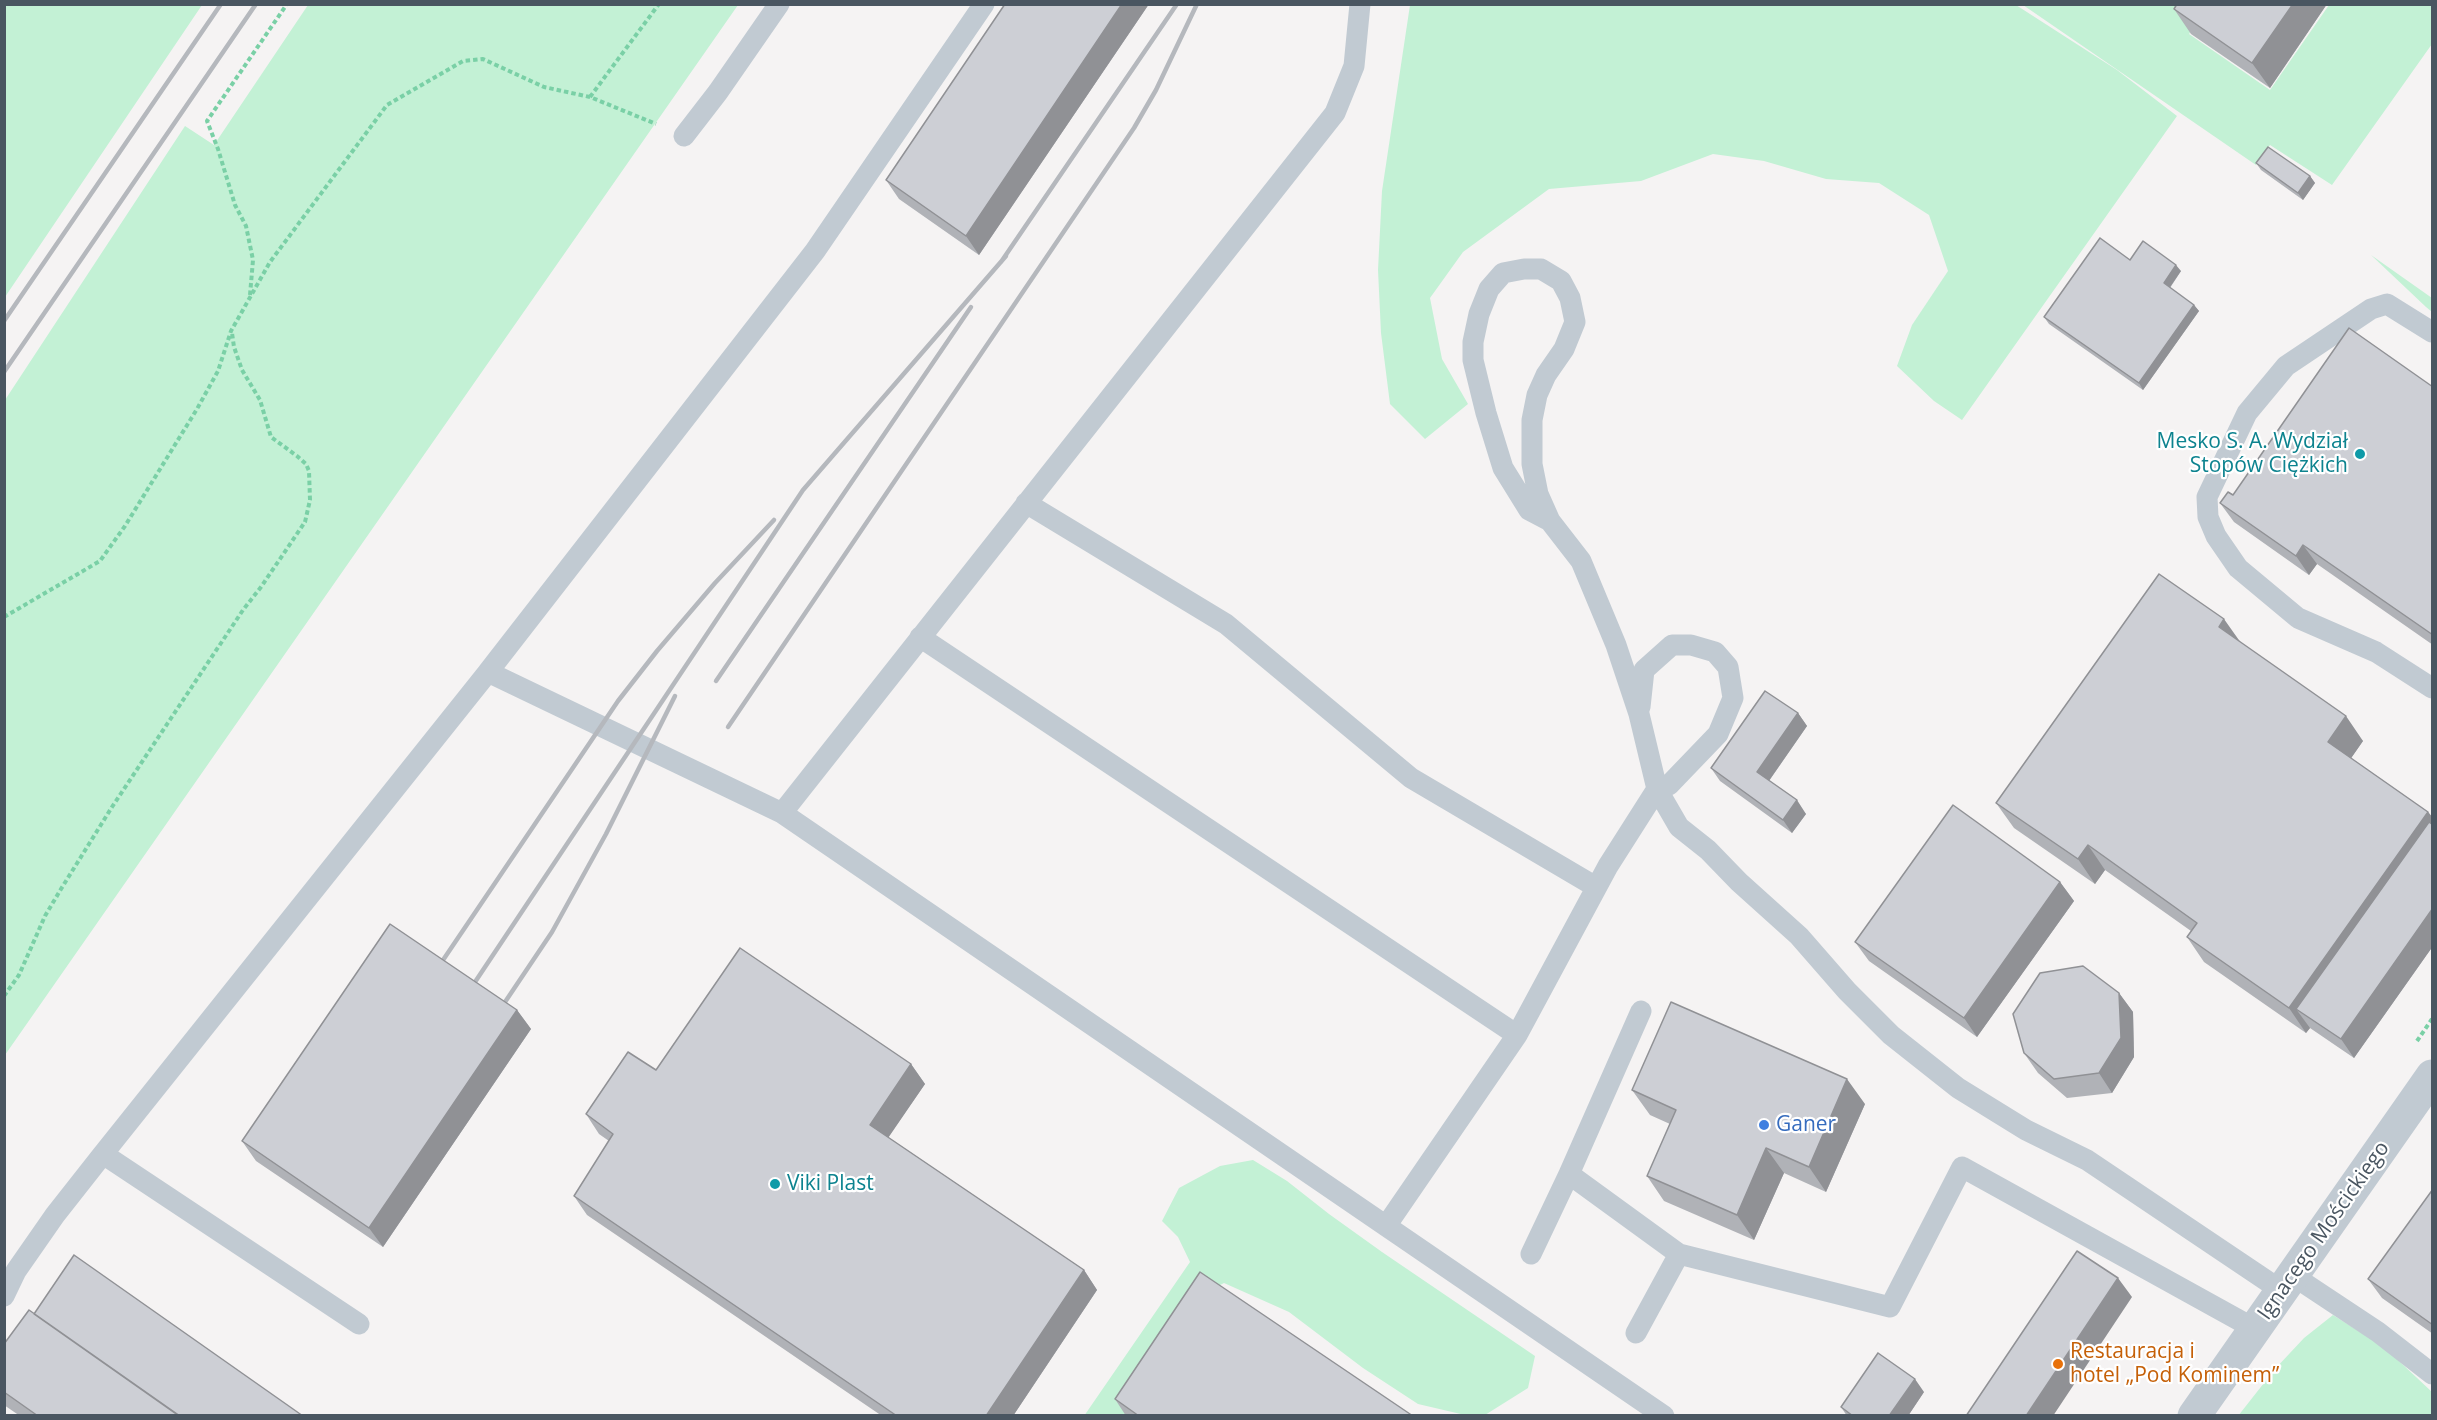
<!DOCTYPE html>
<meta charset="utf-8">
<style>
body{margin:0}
#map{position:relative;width:2437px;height:1420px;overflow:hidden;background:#f5f3f3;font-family:"Open Sans",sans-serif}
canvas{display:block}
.frame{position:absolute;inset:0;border:6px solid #4a5661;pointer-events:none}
</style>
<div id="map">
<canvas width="2437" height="1420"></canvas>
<div class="frame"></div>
</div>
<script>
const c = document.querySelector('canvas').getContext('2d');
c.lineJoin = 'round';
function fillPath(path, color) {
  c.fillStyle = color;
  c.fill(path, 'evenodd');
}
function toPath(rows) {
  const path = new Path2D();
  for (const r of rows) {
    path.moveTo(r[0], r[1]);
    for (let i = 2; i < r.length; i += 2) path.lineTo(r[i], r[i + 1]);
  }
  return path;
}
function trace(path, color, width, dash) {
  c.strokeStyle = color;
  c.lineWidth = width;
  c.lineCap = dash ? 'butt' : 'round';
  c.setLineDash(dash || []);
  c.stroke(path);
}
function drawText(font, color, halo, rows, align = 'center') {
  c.font = font + ' "Open Sans",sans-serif';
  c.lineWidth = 4.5;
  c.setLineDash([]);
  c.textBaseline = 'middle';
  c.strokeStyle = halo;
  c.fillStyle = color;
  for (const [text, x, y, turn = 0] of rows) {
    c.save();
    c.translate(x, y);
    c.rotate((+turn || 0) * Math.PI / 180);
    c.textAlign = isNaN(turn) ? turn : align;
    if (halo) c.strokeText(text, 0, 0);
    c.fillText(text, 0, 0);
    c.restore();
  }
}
fillPath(toPath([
 [4,5,202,5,5,297,4,297],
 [308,5,738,5,5,1055,5,400,185,126,214,145],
 [1410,5,2016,5,2117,70,2177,116,1962,420,1934,401,1897,366,1912,325,1948,271,1929,215,1879,183,1826,179,1764,161,1713,154,1641,181,1549,189,1463,252,1430,298,1442,359,1468,404,1425,439,1390,404,1381,333,1378,270,1382,191],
 [2023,5,2210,5,2189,34,2270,90,2329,5,2432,5,2432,44,2332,185,2270,145,2256,165],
 [2371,255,2432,298,2432,312,2426,307],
 [1253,1160,1287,1181,1329,1214,1382,1252,1535,1356,1528,1388,1485,1415,1465,1415,1418,1404,1363,1368,1289,1312,1224,1283,1203,1294,1129,1415,1084,1416,1190,1262,1178,1237,1162,1221,1179,1188,1220,1166],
 [2333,1315,2384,1347,2432,1392,2432,1415,2238,1416,2275,1369,2304,1338]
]), '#c3f1d5');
trace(toPath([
 [590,97,659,4],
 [250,295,253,260,246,226,235,205,218,149,207,121,287,4],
 [4,617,100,561,125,526,197,409,218,371,231,331,270,262,387,105,463,61,483,59,544,87,590,97,656,124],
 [4,996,19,975,45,916,61,889,112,807,243,610,261,587,305,522,310,500,309,471,306,464,297,456,271,437,260,400,242,370,234,347,232,333],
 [2417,1041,2432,1019]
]), '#7ad0a6', 4, [4.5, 3]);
trace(toPath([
 [1360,4,1354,66,1335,113,782,813,1664,1416],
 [684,136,718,92,779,4],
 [2432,332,2387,304,2371,309,2286,366,2247,413,2207,497,2208,517,2216,536,2238,568,2298,618,2376,652,2432,688],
 [1026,503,1226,624,1411,778,1596,887],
 [920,637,1517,1035,1386,1226],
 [1640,707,1644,670,1672,645,1691,645,1715,652,1728,667,1733,698,1718,734,1669,785,1657,789,1679,827,1708,850,1739,882,1799,936,1847,991,1891,1035,1958,1088,2026,1130,2087,1160,2282,1291],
 [782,813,488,672,815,251,984,4],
 [1641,1011,1569,1174,1679,1254],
 [1517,1035,1608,866,1657,789,1639,714,1616,645,1581,561,1550,521,1538,494,1532,464,1532,420,1537,395,1546,375,1564,349,1575,322,1570,298,1561,281,1541,269,1524,269,1503,273,1489,289,1479,314,1473,342,1473,360,1486,413,1503,468,1529,510,1550,521],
 [1531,1254,1569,1174],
 [2292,1275,2378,1332,2432,1374],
 [4,1296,16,1271,55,1215,103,1154],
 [359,1324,103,1154,488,672],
 [1636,1333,1679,1254,1890,1307,1962,1167,2255,1329]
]), '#c1cad2', 21);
trace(toPath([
 [2194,1416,2432,1076]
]), '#c1cad2', 33);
trace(toPath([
 [1001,262,1177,4],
 [4,321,221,4],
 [4,372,256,4],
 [716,681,971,307],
 [728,727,1134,128,1156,90,1197,4],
 [439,966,618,701,657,651,715,583,774,520],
 [471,988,803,490,1006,256],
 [501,1008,552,932,606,834,675,696]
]), '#b5b8bd', 4.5);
fillPath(toPath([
 [1005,4,1149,4,979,255,899,199,886,180],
 [2327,4,2270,88,2191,34,2174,9],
 [2256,163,2310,176,2315,183,2303,200,2261,170],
 [2130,260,2181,271,2170,288,2194,305,2199,311,2143,390,2049,324,2044,317],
 [2433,387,2433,645,2317,564,2309,575,2234,522,2220,503,2233,495],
 [2240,642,2363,741,2351,758,2428,812,2433,818,2433,946,2354,1058,2310,1028,2306,1033,2204,962,2187,937,2191,931,2105,870,2095,884,2014,828,1996,803],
 [1798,713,1807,726,1769,781,1806,814,1792,833,1720,781,1711,768],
 [2060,882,2074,901,1977,1037,1869,961,1855,942],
 [2119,993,2133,1012,2134,1057,2112,1093,2067,1098,2038,1073,2024,1053],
 [517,1010,531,1029,383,1247,256,1161,242,1141],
 [911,1064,925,1084,888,1137,1084,1270,1097,1290,1013,1416,882,1416,587,1215,574,1196,609,1141,599,1134,586,1114],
 [1632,1090,1865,1104,1826,1192,1784,1173,1754,1240,1664,1201,1647,1176,1670,1124,1650,1115],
 [2433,1189,2433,1334,2382,1298,2368,1279],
 [34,1314,303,1416,20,1416,4,1405,4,1344],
 [1924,1392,1908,1416,1847,1416,1841,1407],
 [1115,1399,1413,1416,1126,1416]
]), '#b0b2b7');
fillPath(toPath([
 [1122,4,1149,4,979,255,966,236],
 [2293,4,2327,4,2270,88,2252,63],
 [2310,176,2315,183,2303,200,2298,193],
 [2176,265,2181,271,2168,290,2164,283],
 [2194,305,2199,311,2143,390,2139,383],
 [2303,545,2317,564,2309,575,2296,556],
 [2224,619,2241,643,2219,627],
 [1798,713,1807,726,1766,785,1757,772],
 [2346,716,2363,741,2345,767,2328,742],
 [1797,800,1806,814,1792,833,1783,820],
 [2428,812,2433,818,2433,855,2296,1009,2310,1028,2306,1033,2289,1008],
 [2088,845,2105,870,2095,884,2078,859],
 [2060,882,2074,901,1977,1037,1964,1018],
 [2433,908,2433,946,2354,1058,2341,1039],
 [2119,993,2133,1012,2134,1057,2112,1093,2099,1073],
 [517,1010,531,1029,383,1247,369,1228],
 [911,1064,925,1084,884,1144,870,1125],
 [1847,1079,1865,1104,1826,1192,1809,1167],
 [1766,1148,1784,1173,1754,1240,1737,1215],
 [1084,1270,1097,1290,1013,1416,986,1416],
 [2118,1278,2132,1297,2053,1416,2026,1416],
 [1915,1379,1924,1392,1908,1416,1889,1416]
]), '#909195');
const building = toPath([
 [1005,4,1122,4,966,236,886,180,1005,4],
 [2177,4,2293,4,2252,63,2174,9,2177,4],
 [2268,147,2310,176,2298,193,2256,163,2268,147],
 [2100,238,2130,260,2143,241,2176,265,2164,283,2194,305,2139,383,2044,317,2100,238],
 [2349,328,2433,387,2433,635,2303,545,2296,556,2220,503,2228,492,2233,495,2349,328],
 [2159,574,2224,619,2219,627,2346,716,2328,742,2428,812,2289,1008,2187,937,2197,923,2088,845,2078,859,1996,803,2159,574],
 [1765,691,1798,713,1757,772,1797,800,1783,820,1711,768,1765,691],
 [1953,805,2060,882,1964,1018,1855,942,1953,805],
 [2429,822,2433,825,2433,908,2341,1039,2296,1009,2429,822],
 [390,924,517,1010,369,1228,242,1141,390,924],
 [740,948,911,1064,870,1125,1084,1270,986,1416,897,1416,574,1196,613,1134,586,1114,628,1052,656,1070,740,948],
 [2083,966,2119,993,2121,1038,2099,1073,2054,1079,2024,1053,2013,1014,2040,973,2083,966],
 [1671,1002,1847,1079,1809,1167,1766,1148,1737,1215,1647,1176,1676,1110,1632,1090,1671,1002],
 [2433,1189,2433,1325,2368,1279,2433,1189],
 [2077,1251,2118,1278,2026,1416,1966,1416,2077,1251],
 [74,1255,303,1416,179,1416,34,1314,74,1255],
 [1200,1272,1413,1416,1139,1416,1115,1399,1200,1272],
 [29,1310,180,1416,38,1416,4,1392,4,1344,29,1310],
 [1878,1353,1915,1379,1889,1416,1853,1416,1841,1407,1878,1353]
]);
fillPath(building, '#cdcfd5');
trace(building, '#909195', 1.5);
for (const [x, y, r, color] of [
 [2360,454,6,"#0f9aa8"],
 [1764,1125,6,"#3f7fe0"],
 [775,1184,6,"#0f9aa8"],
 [2058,1364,6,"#e8710a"]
]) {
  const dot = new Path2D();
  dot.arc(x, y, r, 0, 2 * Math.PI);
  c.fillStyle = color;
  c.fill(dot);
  trace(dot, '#fff', 2);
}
drawText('21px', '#0d838f', '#fff', [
 ["Mesko S. A. Wydział",2348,442],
 ["Stopów Ciężkich",2348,466],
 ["Viki Plast",787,1184,"left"]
], 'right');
drawText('21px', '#366cbe', '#fff', [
 ["Ganer",1776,1125]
], 'left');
drawText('21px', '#4a5661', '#fff', [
 ["Ignacego Mościckiego",2324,1231,-55]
]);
drawText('21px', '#c56008', '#fff', [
 ["Restauracja i",2070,1352],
 ["hotel „Pod Kominem”",2070,1376]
], 'left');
</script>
